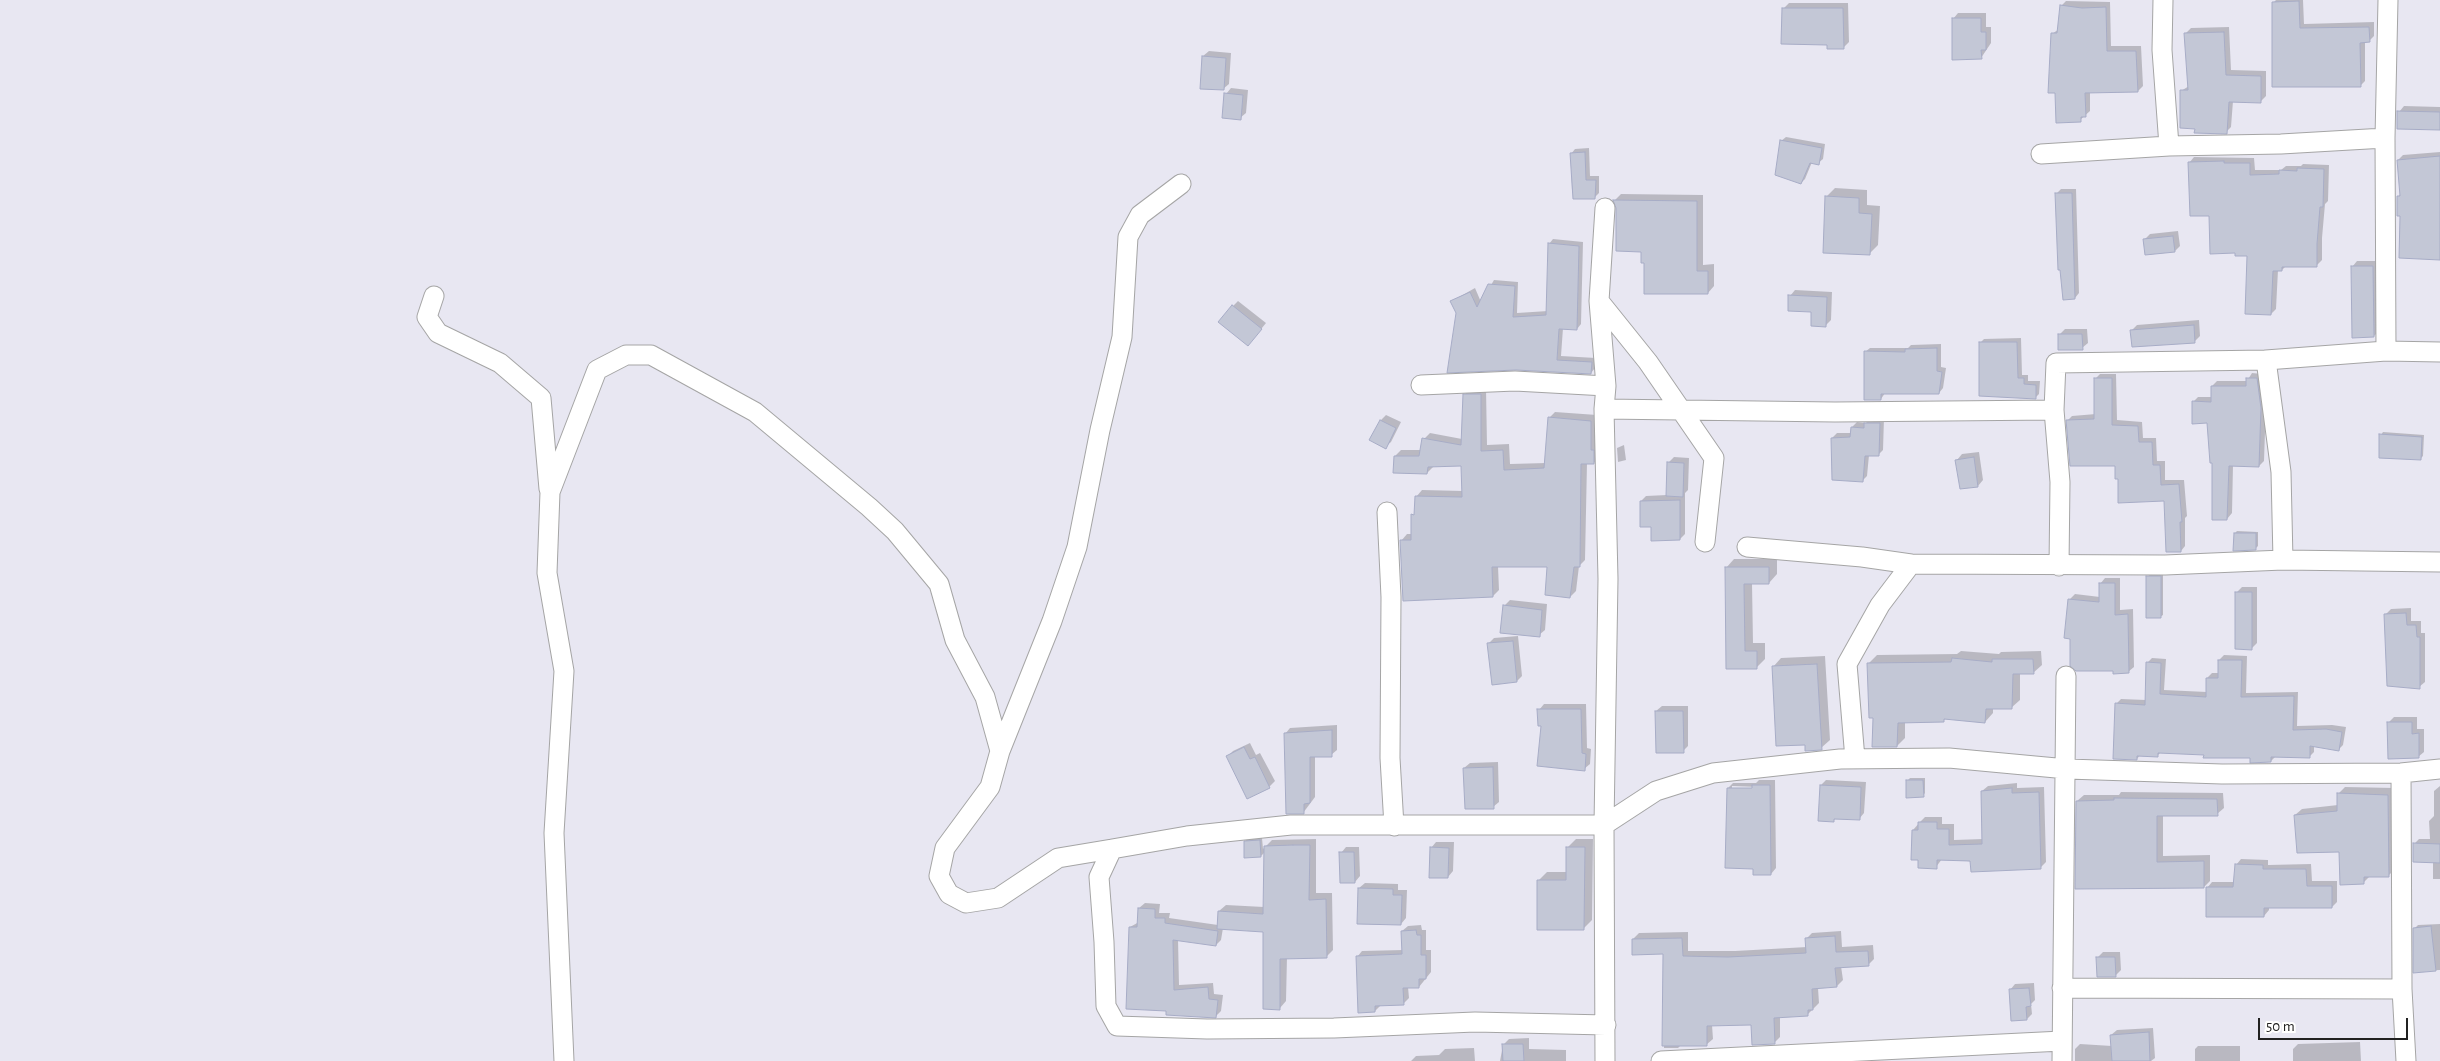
<!DOCTYPE html>
<style>
body{margin:0}
#map{position:relative;width:2440px;height:1061px;overflow:hidden;background:#e8e7f2;font-family:"Alegreya Sans",sans-serif}
canvas{display:block}
.scale{position:absolute;left:2258px;top:1018px;width:150px;height:22px;box-sizing:border-box;border:2px solid #212121;border-top:0;padding-left:6px;font-size:15px;line-height:18px;white-space:nowrap;color:#212121;-webkit-text-stroke:4px #fff;paint-order:stroke}
</style>
<div id="map">
<canvas width="2440" height="1061"></canvas>
<div class="scale">50 m</div>
</div>
<script>
const c = document.querySelector('canvas').getContext('2d');
c.lineJoin = 'round';
function fillPath(path, color) {
  c.fillStyle = color;
  c.fill(path, 'evenodd');
}
function toPath(rows) {
  const path = new Path2D();
  for (const r of rows) {
    path.moveTo(r[0], r[1]);
    for (let i = 2; i < r.length; i += 2) path.lineTo(r[i], r[i + 1]);
  }
  return path;
}
function trace(path, color, width, dash) {
  c.strokeStyle = color;
  c.lineWidth = width;
  c.lineCap = dash ? 'butt' : 'round';
  c.setLineDash(dash || []);
  c.stroke(path);
}
fillPath(toPath([
 [2276,0,2303,0,2304,24,2374,22,2374,36,2369,41,2365,41,2365,81,2360,86,2273,3],
 [2066,1,2110,2,2111,46,2141,46,2143,86,2138,91,2090,92,2090,111,2080,120,2052,34,2059,29,2061,6],
 [1789,3,1848,3,1849,42,1843,48,1828,44,1783,9],
 [1958,13,1986,13,1986,27,1991,27,1991,43,1981,58,1953,19],
 [2229,27,2231,70,2266,71,2266,96,2260,102,2233,101,2231,127,2226,132,2196,128,2181,91,2189,86,2186,33,2191,28],
 [1209,51,1231,53,1229,84,1223,89,1203,56],
 [1231,88,1248,90,1246,113,1240,118,1226,94],
 [2404,106,2440,107,2440,129,2399,112],
 [1786,137,1825,144,1823,159,1818,163,1812,162,1805,179,1801,183,1781,141],
 [1589,148,1590,176,1599,176,1599,193,1595,197,1572,190,1571,154,1575,149],
 [2440,152,2440,258,2398,197,2401,193,2398,160,2403,155],
 [2194,157,2254,158,2255,170,2281,170,2286,166,2301,166,2303,164,2329,165,2328,201,2325,204,2322,238,2322,260,2317,265,2286,266,2282,270,2278,270,2276,309,2271,314,2248,255,2210,215,2189,163],
 [1835,188,1867,190,1867,205,1880,206,1878,245,1869,254,1826,197],
 [2061,189,2076,189,2079,293,2075,298,2056,194],
 [1621,194,1703,195,1703,265,1714,264,1714,286,1708,293,1645,262,1642,250,1614,201],
 [2178,231,2180,246,2175,251,2145,239,2150,234],
 [1553,239,1583,242,1581,324,1577,329,1563,328,1561,356,1596,358,1595,368,1591,373,1516,369,1457,312,1452,301,1475,288,1481,302,1494,280,1518,282,1517,313,1548,311,1549,244],
 [2357,261,2378,261,2379,331,2374,336,2352,267],
 [1795,290,1832,292,1831,320,1826,325,1812,310,1790,296],
 [1238,301,1266,323,1253,339,1233,306],
 [2199,320,2200,336,2194,342,2132,330,2137,325],
 [2065,329,2087,329,2088,343,2082,348,2059,335],
 [2021,338,2022,375,2028,375,2028,381,2040,381,2039,394,2035,398,1980,343,1984,339],
 [1941,344,1941,367,1946,368,1943,388,1939,393,1885,393,1881,399,1865,352,1870,348,1908,348,1911,345],
 [2252,373,2262,374,2266,402,2264,461,2259,466,2233,465,2232,513,2227,519,2214,462,2208,422,2193,402,2198,397,2212,397,2212,386,2217,381,2247,381],
 [2100,374,2116,374,2117,420,2142,422,2143,438,2156,438,2157,461,2165,461,2165,480,2184,480,2187,516,2185,518,2185,546,2181,551,2165,500,2120,477,2116,465,2067,421,2072,416,2096,414,2095,379],
 [1486,388,1487,445,1509,444,1510,464,1546,463,1549,418,1555,412,1597,415,1600,456,1594,463,1587,463,1585,560,1579,566,1576,591,1570,597,1549,566,1498,566,1499,590,1493,596,1401,541,1407,534,1412,534,1416,497,1422,490,1463,491,1462,465,1434,466,1427,473,1395,456,1401,450,1422,450,1424,439,1430,433,1462,439,1464,395,1471,389],
 [1386,415,1401,422,1391,442,1385,447,1381,420],
 [1870,418,1884,418,1883,450,1878,455,1869,455,1867,476,1862,481,1832,438,1837,433,1851,433,1852,427,1857,422,1866,423],
 [2383,432,2424,435,2423,456,2420,459,2381,435],
 [1624,445,1626,460,1618,462,1617,448],
 [1979,452,1983,480,1978,486,1957,460,1962,454],
 [1674,457,1689,458,1688,490,1685,493,1685,534,1680,539,1641,501,1646,496,1667,495,1668,463],
 [2237,531,2258,532,2258,546,2255,549,2235,533],
 [1734,559,1777,559,1777,574,1769,583,1752,583,1753,643,1765,643,1765,659,1756,668,1727,668,1726,568],
 [2150,574,2163,574,2163,615,2160,617,2148,577],
 [2105,578,2120,578,2120,610,2133,609,2134,667,2128,672,2114,669,2071,638,2069,600,2075,594,2100,597,2100,584],
 [2242,587,2257,587,2257,643,2252,648,2237,592],
 [1510,600,1547,604,1545,630,1539,635,1504,606],
 [2411,608,2411,621,2421,621,2421,633,2425,633,2425,682,2419,687,2386,614,2391,609],
 [1518,636,1522,676,1517,681,1489,643,1494,638],
 [1961,651,1999,654,2001,652,2041,651,2042,665,2033,673,2020,673,2020,700,2011,708,1993,708,1993,713,1985,722,1946,718,1943,721,1905,721,1905,738,1897,746,1874,716,1868,664,1877,655,1957,654],
 [2224,655,2247,656,2246,693,2298,692,2297,726,2332,725,2346,727,2343,745,2338,750,2314,746,2314,752,2309,757,2276,756,2271,761,2251,757,2162,751,2157,756,2140,755,2137,759,2116,704,2121,699,2146,700,2147,663,2152,658,2166,659,2164,690,2207,692,2207,678,2212,673,2219,673,2219,660],
 [1825,656,1830,740,1821,748,1806,744,1773,667,1781,658],
 [1544,704,1586,704,1587,748,1591,749,1590,764,1584,769,1543,724,1539,710],
 [1662,706,1688,706,1688,746,1683,751,1656,711],
 [2394,717,2417,717,2417,729,2424,729,2424,752,2418,757,2389,722],
 [1337,725,1337,750,1331,755,1315,755,1315,797,1303,813,1285,734,1290,728],
 [1250,743,1256,755,1260,753,1275,781,1269,787,1228,756,1233,751],
 [1498,762,1499,802,1493,807,1464,768,1470,763],
 [1910,778,1925,778,1925,793,1923,796,1907,781],
 [1759,780,1775,780,1776,868,1771,874,1728,788,1733,783,1756,783],
 [1732,786,1759,787,1759,790,1732,789],
 [1826,780,1866,782,1864,813,1859,819,1836,818,1833,821,1821,785],
 [2017,783,2017,788,2044,787,2046,862,2041,867,1942,859,1936,867,1913,830,1920,822,1925,817,1942,817,1942,824,1954,824,1954,840,1983,839,1982,791,1988,786],
 [2440,786,2440,879,2433,879,2433,861,2414,844,2419,839,2430,839,2429,821,2434,816,2434,791],
 [2345,787,2395,788,2395,869,2388,876,2370,876,2363,883,2340,850,2295,815,2302,809,2338,805,2338,794],
 [2121,792,2223,793,2224,808,2217,814,2163,815,2163,856,2210,855,2210,881,2204,887,2076,887,2077,801,2084,795,2119,795],
 [1262,838,1263,849,1272,840,1316,839,1316,893,1332,893,1333,950,1327,956,1287,957,1286,1001,1280,1008,1264,931,1223,928,1221,940,1216,945,1178,939,1179,985,1213,983,1214,994,1223,995,1221,1011,1216,1016,1168,1014,1130,927,1139,922,1139,908,1145,903,1160,904,1159,913,1170,913,1169,918,1218,925,1219,911,1226,905,1264,907,1265,852,1261,856,1245,842,1247,839],
 [1576,839,1593,839,1592,920,1583,929,1539,880,1547,872,1567,872,1568,847],
 [1436,842,1454,842,1453,871,1448,877,1431,848],
 [1346,847,1359,847,1360,876,1355,882,1341,853],
 [2241,859,2268,860,2268,865,2311,864,2312,881,2337,881,2337,902,2332,907,2269,906,2269,910,2264,916,2207,888,2212,882,2234,882,2236,865],
 [1365,883,1398,884,1398,890,1407,890,1406,918,1401,924,1359,888],
 [2440,924,2440,970,2414,971,2414,929,2418,925],
 [1421,925,1422,930,1426,930,1426,950,1431,950,1431,972,1419,987,1408,987,1409,998,1403,1004,1381,1005,1375,1011,1357,957,1362,951,1403,950,1402,931,1408,926],
 [1841,931,1842,947,1873,945,1874,959,1868,965,1841,966,1843,980,1837,986,1818,988,1819,1003,1807,1015,1780,1016,1780,1037,1774,1043,1752,1024,1712,1025,1713,1039,1706,1045,1681,1045,1678,1048,1664,1048,1664,953,1633,939,1639,933,1688,932,1688,951,1735,951,1807,947,1806,939,1812,933],
 [2103,952,2120,952,2121,970,2115,976,2098,957],
 [2034,983,2035,1000,2031,1004,2032,1014,2027,1019,2010,990,2015,984],
 [2153,1028,2155,1058,2151,1061,2075,1061,2075,1049,2080,1044,2112,1046,2111,1035,2117,1030],
 [1529,1038,1529,1049,1566,1050,1566,1061,1500,1061,1503,1045,1509,1039],
 [2360,1042,2361,1061,2293,1061,2293,1049,2298,1044],
 [2198,1046,2240,1046,2240,1061,2195,1061,2195,1049],
 [1474,1048,1475,1061,1411,1061,1416,1056,1439,1055,1445,1049]
]), '#0003');
const building = toPath([
 [2299,1,2300,28,2369,27,2370,42,2360,43,2361,87,2272,87,2272,2,2299,1],
 [2060,5,2082,8,2106,7,2107,51,2136,51,2138,92,2085,93,2086,117,2081,117,2081,122,2056,123,2055,93,2048,93,2051,33,2057,33,2060,5],
 [1782,8,1843,8,1844,49,1827,49,1827,45,1781,44,1782,8],
 [1952,18,1981,18,1981,32,1986,32,1986,50,1981,50,1982,59,1952,60,1952,18],
 [2224,32,2226,75,2261,76,2261,103,2229,102,2227,134,2194,133,2195,129,2180,128,2180,90,2188,90,2184,33,2224,32],
 [1202,56,1226,58,1224,90,1200,89,1202,56],
 [1224,93,1243,95,1241,120,1222,118,1224,93],
 [2397,111,2440,112,2440,130,2397,129,2397,111],
 [1780,140,1822,148,1819,165,1810,163,1801,184,1775,175,1780,140],
 [1585,152,1586,180,1596,180,1595,199,1573,199,1570,153,1585,152],
 [2440,156,2440,260,2399,258,2400,216,2397,216,2397,196,2400,196,2397,160,2440,156],
 [2224,161,2224,163,2250,163,2250,175,2279,174,2279,170,2297,171,2297,168,2324,169,2323,207,2320,207,2317,244,2317,267,2282,267,2282,271,2273,271,2271,315,2245,314,2247,256,2235,256,2235,253,2210,254,2209,216,2190,216,2188,162,2224,161],
 [2055,193,2072,193,2075,299,2063,300,2060,270,2058,270,2055,193],
 [1825,196,1859,198,1859,213,1872,214,1870,255,1823,253,1825,196],
 [1613,200,1697,201,1697,271,1708,271,1708,294,1644,294,1644,263,1641,263,1641,252,1616,251,1616,208,1613,200],
 [2173,236,2175,252,2145,255,2143,239,2173,236],
 [1548,243,1579,246,1577,330,1559,329,1557,360,1592,362,1591,374,1516,370,1447,373,1456,313,1450,301,1470,292,1477,307,1488,284,1515,286,1513,317,1546,315,1548,243],
 [2351,266,2373,266,2374,337,2352,338,2351,266],
 [1788,295,1827,297,1826,327,1811,326,1811,312,1788,311,1788,295],
 [1232,305,1262,329,1248,346,1218,322,1232,305],
 [2194,325,2195,343,2132,347,2130,330,2194,325],
 [2058,334,2082,334,2083,350,2058,350,2058,334],
 [1979,342,2017,342,2018,378,2024,378,2024,384,2036,385,2036,399,1979,396,1979,342],
 [1937,348,1937,371,1942,372,1939,394,1881,394,1881,400,1864,400,1864,351,1905,352,1905,349,1937,348],
 [2094,378,2112,378,2112,425,2138,426,2139,442,2152,442,2153,465,2160,465,2161,485,2179,484,2182,522,2180,522,2181,552,2166,552,2164,501,2118,503,2118,479,2115,479,2115,466,2070,466,2066,420,2094,419,2094,378],
 [2246,378,2257,378,2261,408,2259,467,2229,466,2227,520,2212,520,2212,463,2210,463,2207,423,2192,424,2192,401,2211,402,2211,386,2246,386,2246,378],
 [1463,394,1481,394,1481,451,1503,450,1504,470,1544,468,1548,417,1591,421,1591,450,1594,450,1594,464,1581,464,1580,567,1574,567,1570,598,1545,595,1547,567,1492,567,1493,597,1403,601,1400,540,1411,540,1411,514,1414,515,1415,496,1462,497,1461,466,1428,467,1427,474,1393,473,1394,456,1419,456,1422,438,1461,445,1463,394],
 [1380,420,1396,428,1386,449,1369,440,1380,420],
 [1864,423,1880,423,1879,456,1865,456,1863,482,1832,480,1831,438,1850,437,1851,427,1864,428,1864,423],
 [2379,434,2422,437,2421,460,2379,458,2379,434],
 [1974,457,1978,487,1960,489,1955,460,1974,457],
 [1667,462,1684,463,1683,497,1666,496,1667,462],
 [1680,500,1680,540,1651,541,1651,527,1640,527,1640,501,1680,500],
 [2234,533,2256,533,2256,550,2233,551,2234,533],
 [1725,567,1769,567,1769,584,1744,584,1745,651,1757,651,1757,669,1726,669,1725,567],
 [2146,576,2161,576,2161,618,2146,618,2146,576],
 [2099,583,2115,583,2115,615,2128,614,2129,673,2113,674,2113,671,2076,671,2070,666,2070,639,2064,638,2068,599,2099,602,2099,583],
 [2235,592,2252,592,2252,650,2235,649,2235,592],
 [1503,605,1542,610,1540,637,1500,633,1503,605],
 [2406,613,2407,625,2416,625,2417,637,2420,637,2420,689,2387,686,2384,614,2406,613],
 [1513,641,1517,682,1492,685,1487,643,1513,641],
 [1952,658,1992,662,1992,659,2033,659,2034,674,2013,674,2012,709,1986,709,1985,723,1944,719,1944,722,1898,723,1897,747,1872,747,1873,718,1869,718,1867,663,1951,662,1952,658],
 [2218,660,2242,660,2241,697,2294,696,2293,730,2326,729,2342,732,2339,751,2310,746,2310,758,2271,757,2271,762,2250,763,2250,758,2203,758,2204,755,2158,753,2158,757,2137,756,2137,760,2113,759,2115,703,2145,705,2146,662,2161,663,2160,694,2206,697,2206,678,2218,678,2218,660],
 [1817,664,1822,750,1805,751,1805,745,1776,746,1772,666,1817,664],
 [1537,709,1581,709,1582,753,1586,754,1585,771,1537,766,1541,726,1538,726,1537,709],
 [1655,711,1683,711,1684,753,1656,753,1655,711],
 [2387,722,2412,722,2412,734,2419,733,2419,758,2388,759,2387,722],
 [1332,730,1332,757,1310,757,1310,803,1304,804,1304,814,1286,814,1284,733,1332,730],
 [1244,747,1250,759,1255,757,1270,788,1247,799,1226,756,1244,747],
 [1493,767,1494,809,1465,809,1463,768,1493,767],
 [1906,780,1923,780,1924,797,1906,798,1906,780],
 [1752,785,1770,785,1771,875,1753,875,1753,869,1725,868,1727,788,1752,788,1752,785],
 [1820,785,1861,787,1860,820,1834,819,1834,822,1818,821,1820,785],
 [2012,788,2012,793,2039,792,2041,869,1971,872,1970,861,1937,860,1937,869,1918,868,1918,860,1911,860,1912,830,1918,830,1918,822,1937,822,1937,829,1949,829,1949,845,1982,844,1981,791,2012,788],
 [2337,793,2388,795,2389,877,2364,877,2364,884,2340,885,2339,852,2297,853,2294,815,2337,811,2337,793],
 [2114,798,2217,799,2218,816,2157,816,2157,862,2204,861,2204,888,2075,889,2076,801,2114,800,2114,798],
 [1260,840,1261,857,1244,858,1244,841,1260,840],
 [2413,843,2440,844,2440,863,2413,862,2413,843],
 [1293,845,1310,845,1309,900,1326,899,1327,958,1280,959,1280,1010,1263,1009,1263,932,1217,929,1218,911,1263,914,1264,846,1293,845],
 [1430,847,1449,848,1448,878,1429,878,1430,847],
 [1566,847,1585,847,1584,930,1537,930,1537,880,1566,880,1566,847],
 [1339,852,1354,852,1355,883,1340,883,1339,852],
 [2235,864,2263,865,2263,869,2306,869,2307,886,2332,886,2332,908,2264,908,2264,917,2206,917,2206,887,2233,887,2235,864],
 [1358,888,1393,889,1393,895,1402,895,1401,925,1357,924,1358,888],
 [1138,908,1155,909,1155,918,1165,918,1165,923,1218,931,1216,946,1173,940,1174,990,1208,987,1209,999,1218,1000,1216,1018,1166,1015,1166,1011,1126,1009,1129,927,1137,927,1138,908],
 [2431,926,2436,971,2413,973,2413,928,2431,926],
 [1416,930,1417,935,1421,935,1421,955,1426,955,1426,979,1419,979,1419,988,1403,988,1404,1005,1375,1006,1375,1012,1358,1013,1356,956,1402,954,1401,931,1416,930],
 [1835,936,1836,952,1868,951,1869,966,1835,968,1837,987,1812,989,1813,1010,1808,1010,1808,1016,1774,1018,1775,1044,1752,1045,1751,1025,1707,1026,1707,1046,1662,1046,1663,954,1632,955,1632,939,1682,938,1683,956,1728,957,1806,953,1805,938,1835,936],
 [2096,957,2115,957,2116,977,2097,977,2096,957],
 [2029,988,2031,1006,2026,1007,2027,1020,2011,1021,2009,989,2029,988],
 [2149,1032,2150,1061,2112,1061,2110,1035,2149,1032],
 [1502,1044,1523,1044,1524,1061,1503,1061,1502,1044]
]);
fillPath(building, '#c3c7d6');
trace(building, '#a7acc6', 1);
const street = toPath([
 [2163,0,2162,50,2169,146],
 [2041,154,2169,146,2281,144,2385,138],
 [434,296,427,317,438,333,500,363,541,398,549,489],
 [1599,301,1648,362,1714,458,1705,542],
 [2386,351,2385,138,2388,0],
 [2266,360,2281,472,2283,560],
 [1421,385,1515,381,1606,386],
 [1604,409,1606,386,1599,301,1605,208],
 [1387,512,1391,597,1390,758,1394,826],
 [1747,547,1862,557,1911,564],
 [2059,566,2060,482,2054,410,2056,363,2266,360,2386,351,2440,352],
 [1855,759,1847,664,1880,605,1911,564,2165,565,2283,560,2440,562],
 [2401,773,2402,989,2406,1061],
 [1112,849,1058,858,998,898,966,903,949,894,939,876,945,848,990,787,1000,751,1052,621,1077,547,1100,430,1122,337,1128,237,1140,215,1181,184],
 [2062,988,2402,989],
 [1606,1025,1475,1022,1334,1028,1207,1029,1117,1026,1106,1006,1104,942,1099,877,1112,849,1187,836,1291,825,1604,825,1656,791,1713,773,1840,759,1949,758,2067,769,2222,774,2401,773,2440,769],
 [564,1061,554,833,564,671,547,573,550,492,597,370,626,355,651,355,755,412,869,507,895,531,939,584,955,640,985,697,1000,751],
 [1605,1061,1604,825,1608,579,1604,409,1835,412,2054,410],
 [1661,1061,2062,1041],
 [2062,1061,2066,676]
]);
trace(street, '#a5a5a5', 21);
trace(street, '#fff', 19);
</script>
